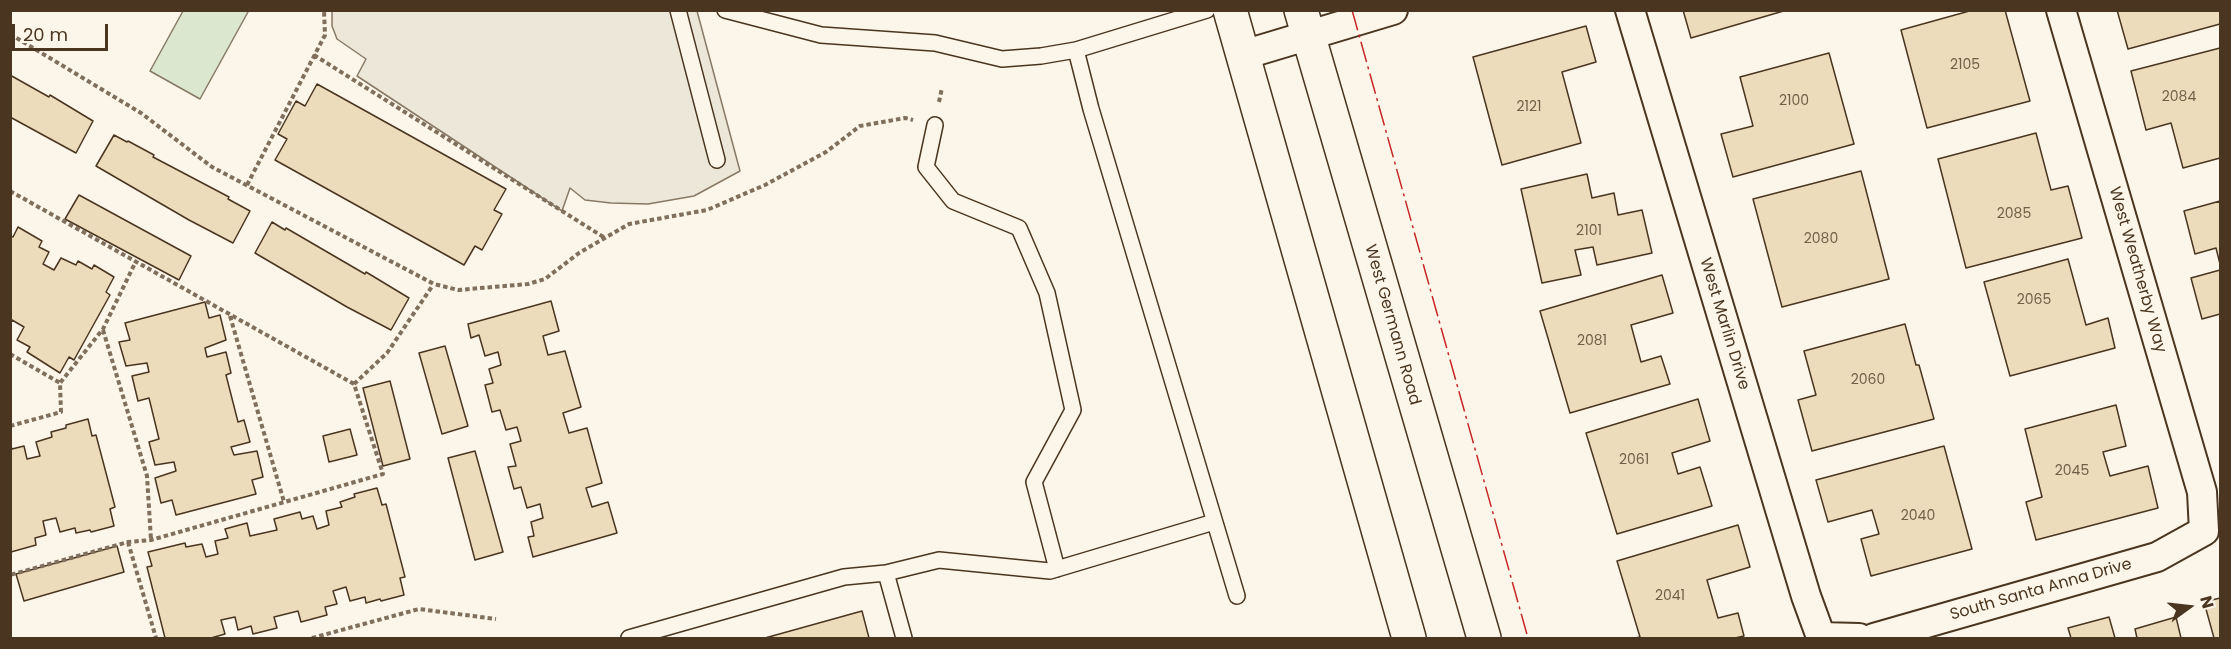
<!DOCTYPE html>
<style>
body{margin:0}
#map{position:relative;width:2231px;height:649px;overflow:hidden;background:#fbf6e9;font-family:Poppins,sans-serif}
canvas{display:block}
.frame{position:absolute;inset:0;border:12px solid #4a3520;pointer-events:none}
.north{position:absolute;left:2159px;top:577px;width:60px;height:60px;-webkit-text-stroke:4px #fbf6e9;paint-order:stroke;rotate:75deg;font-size:16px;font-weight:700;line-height:24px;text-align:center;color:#4a3520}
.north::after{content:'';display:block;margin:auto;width:21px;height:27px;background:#4a3520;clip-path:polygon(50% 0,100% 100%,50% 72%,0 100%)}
.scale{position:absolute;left:12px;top:24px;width:96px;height:27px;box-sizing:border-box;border:3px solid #4a3520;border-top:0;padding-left:8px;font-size:18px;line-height:21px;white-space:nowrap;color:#4a3520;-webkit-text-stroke:4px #fbf6e9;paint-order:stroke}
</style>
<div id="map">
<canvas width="2231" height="649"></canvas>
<div class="frame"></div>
<div class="north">N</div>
<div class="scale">20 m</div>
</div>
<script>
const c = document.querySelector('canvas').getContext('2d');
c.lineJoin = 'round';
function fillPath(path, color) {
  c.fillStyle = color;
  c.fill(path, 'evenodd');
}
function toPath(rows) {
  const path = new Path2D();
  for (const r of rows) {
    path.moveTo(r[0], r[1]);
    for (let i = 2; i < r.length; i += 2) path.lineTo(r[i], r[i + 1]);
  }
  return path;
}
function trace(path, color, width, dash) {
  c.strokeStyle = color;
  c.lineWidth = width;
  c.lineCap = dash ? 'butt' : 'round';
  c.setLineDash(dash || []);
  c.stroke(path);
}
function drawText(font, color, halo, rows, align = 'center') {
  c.font = font + ' Poppins,sans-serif';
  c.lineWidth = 4.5;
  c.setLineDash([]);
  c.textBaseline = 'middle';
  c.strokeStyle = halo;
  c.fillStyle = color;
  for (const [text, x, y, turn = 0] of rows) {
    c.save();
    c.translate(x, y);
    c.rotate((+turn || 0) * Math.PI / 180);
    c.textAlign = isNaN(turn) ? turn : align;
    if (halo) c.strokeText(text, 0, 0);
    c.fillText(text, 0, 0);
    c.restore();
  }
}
const green = toPath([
 [245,10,248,12,200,99,150,71,183,11,245,10]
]);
fillPath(green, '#dce7d0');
trace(green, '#887966', 1.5);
const parking = toPath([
 [332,10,697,11,740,171,694,196,648,204,611,203,585,200,570,188,562,211,357,76,366,59,337,39,332,26,332,10]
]);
fillPath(parking, '#ede7d9');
trace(parking, '#887966', 1.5);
const building = toPath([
 [1683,10,1787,10,1691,38,1683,10],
 [1973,10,2005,10,2030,101,1927,128,1901,30,1973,10],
 [2117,10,2220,10,2220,24,2128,49,2117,10],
 [1586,26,1596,62,1562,72,1581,143,1502,165,1473,57,1586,26],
 [2220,48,2220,158,2183,168,2171,123,2146,130,2131,71,2220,48],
 [1829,53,1854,144,1733,177,1721,134,1753,126,1740,77,1829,53],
 [10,75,49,97,50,95,93,121,76,153,10,117,10,75],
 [317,84,506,189,494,210,502,214,482,250,475,246,464,265,275,160,287,139,278,134,296,101,305,106,317,84],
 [2036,133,2051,190,2068,186,2082,238,1966,268,1938,159,2036,133],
 [114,135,127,142,128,141,154,155,153,157,229,197,228,199,250,211,233,243,189,220,96,166,114,135],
 [1861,171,1889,279,1782,307,1753,199,1861,171],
 [1587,174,1592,198,1614,193,1618,215,1642,210,1652,253,1597,265,1593,247,1575,250,1581,275,1542,283,1521,189,1587,174],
 [79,195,191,256,179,280,65,219,79,195],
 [2220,201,2220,264,2216,248,2195,254,2184,211,2220,201],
 [272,222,285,230,286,228,365,274,366,272,409,298,391,330,347,307,255,253,272,222],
 [18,227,42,241,39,247,49,252,43,264,54,270,61,258,76,265,78,261,92,269,94,265,114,277,106,292,110,295,74,360,69,357,60,373,27,352,30,347,17,340,24,327,12,320,10,323,10,236,13,237,18,227],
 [2068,259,2086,325,2108,318,2115,348,2010,376,1984,282,2068,259],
 [2220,270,2220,314,2202,319,2191,278,2220,270],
 [1662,275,1673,313,1631,325,1641,362,1661,356,1670,384,1570,413,1540,311,1662,275],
 [551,301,559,331,543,336,548,355,565,351,581,407,563,413,569,433,587,428,602,483,586,488,592,507,608,502,617,533,533,557,528,537,534,536,531,522,543,518,540,504,527,508,521,487,514,489,508,467,516,466,510,444,521,441,517,427,506,430,500,410,492,412,485,385,493,383,489,369,501,365,498,352,485,356,479,335,471,338,468,324,551,301],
 [205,302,209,318,220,315,226,340,205,348,207,357,226,352,231,373,226,375,238,422,244,420,250,442,231,447,234,455,257,451,263,477,252,480,256,494,176,515,172,500,161,503,155,478,176,471,174,462,155,465,149,442,159,439,149,398,138,401,132,376,149,372,147,363,126,366,119,342,130,340,125,323,205,302],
 [1905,324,1916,365,1919,365,1934,419,1812,451,1798,400,1816,395,1804,351,1905,324],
 [445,346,468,426,442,434,419,353,445,346],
 [390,381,410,459,383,466,363,388,390,381],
 [1698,399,1710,441,1672,453,1678,474,1700,467,1712,506,1617,534,1586,433,1698,399],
 [2116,405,2126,446,2103,452,2110,476,2148,466,2158,508,2036,540,2026,502,2042,497,2025,429,2116,405],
 [88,419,92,436,96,435,115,507,110,509,114,526,91,532,90,530,76,533,75,528,60,532,56,518,43,521,46,535,35,538,36,545,11,552,10,443,12,449,24,446,27,459,40,456,36,442,52,437,51,432,66,428,66,425,88,419],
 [350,429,357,455,329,462,323,436,350,429],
 [1944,446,1972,549,1871,576,1861,539,1879,534,1872,510,1828,522,1816,480,1944,446],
 [475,451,503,552,475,560,448,458,475,451],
 [377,488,382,505,386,504,405,577,400,578,404,595,381,601,380,599,366,603,365,597,350,601,346,587,333,591,337,604,325,607,327,615,301,622,298,611,274,617,277,628,253,634,251,626,238,630,235,617,221,620,225,634,211,638,165,638,147,567,152,566,148,552,185,543,186,547,202,544,206,557,218,554,215,541,228,538,225,529,247,523,250,536,277,530,274,519,300,512,302,519,313,516,317,529,329,525,326,511,342,507,340,502,355,497,354,494,377,488],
 [1738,525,1750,567,1707,580,1718,618,1738,613,1744,636,1735,638,1635,638,1640,637,1617,561,1738,525],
 [117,546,124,572,24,601,16,574,117,546],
 [2220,598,2220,638,2214,638,2204,602,2220,598],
 [862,611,869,638,765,638,862,611],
 [2109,617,2115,638,2071,638,2068,628,2109,617],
 [2176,617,2181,638,2137,638,2135,629,2176,617]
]);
fillPath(building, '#ecdcbc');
trace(building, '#4a3520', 1.5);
const lane = toPath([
 [678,10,717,160],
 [725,10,821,35,935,43,1002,59,1041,56,1076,50,1207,10],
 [1076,50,1091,109,1237,596],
 [935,125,926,167,953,201,1019,228,1047,293,1073,410,1034,482,1057,569],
 [886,573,904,638],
 [629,638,844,577,886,573,939,560,1050,571,1214,522]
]);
const street = toPath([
 [1630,10,1806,596,1821,637,1859,638],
 [1243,55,1393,10],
 [1874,638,2157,557,2204,531,2202,492,2061,10]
]);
const secondary = toPath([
 [1230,10,1409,638],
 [1301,10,1484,638]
]);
trace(lane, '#4a3520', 18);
trace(street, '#4a3520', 32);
trace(secondary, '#4a3520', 36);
trace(toPath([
 [10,34,141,113,212,167,434,284,458,290,528,284,545,279,579,253,629,224,707,210,765,185,826,152,860,126,905,118,913,120],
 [314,55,605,238],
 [939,102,942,88],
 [247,185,325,35,324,10],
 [10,191,354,384,383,474,151,540,128,542,10,575],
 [230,316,284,502],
 [103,330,147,476,151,540],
 [10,354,60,383],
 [354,384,387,353,433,285],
 [10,426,61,412,60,383,103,329,136,261],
 [128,542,156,638],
 [312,638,419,609,496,619]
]), '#7f6f5c', 4, [4.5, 3]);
trace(lane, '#fbf6e9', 15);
trace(street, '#fbf6e9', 28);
trace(secondary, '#fbf6e9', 33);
trace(toPath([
 [1352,10,1528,638]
]), '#c62828', 1.5, [21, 4.5, 3, 4.5]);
drawText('14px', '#725f47', null, [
 ["2105",1965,65],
 ["2084",2179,97],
 ["2100",1794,101],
 ["2121",1529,107],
 ["2085",2014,214],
 ["2101",1589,231],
 ["2080",1821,239],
 ["2065",2034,300],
 ["2081",1592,341],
 ["2060",1868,380],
 ["2061",1634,460],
 ["2045",2072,471],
 ["2040",1918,516],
 ["2041",1670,596]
]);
drawText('16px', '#4a3520', '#fbf6e9', [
 ["West Weatherby Way",2137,270,74],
 ["West Marlin Drive",1724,324,73],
 ["West Germann Road",1392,325,74],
 ["South Santa Anna Drive",2041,590,-16]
]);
</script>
